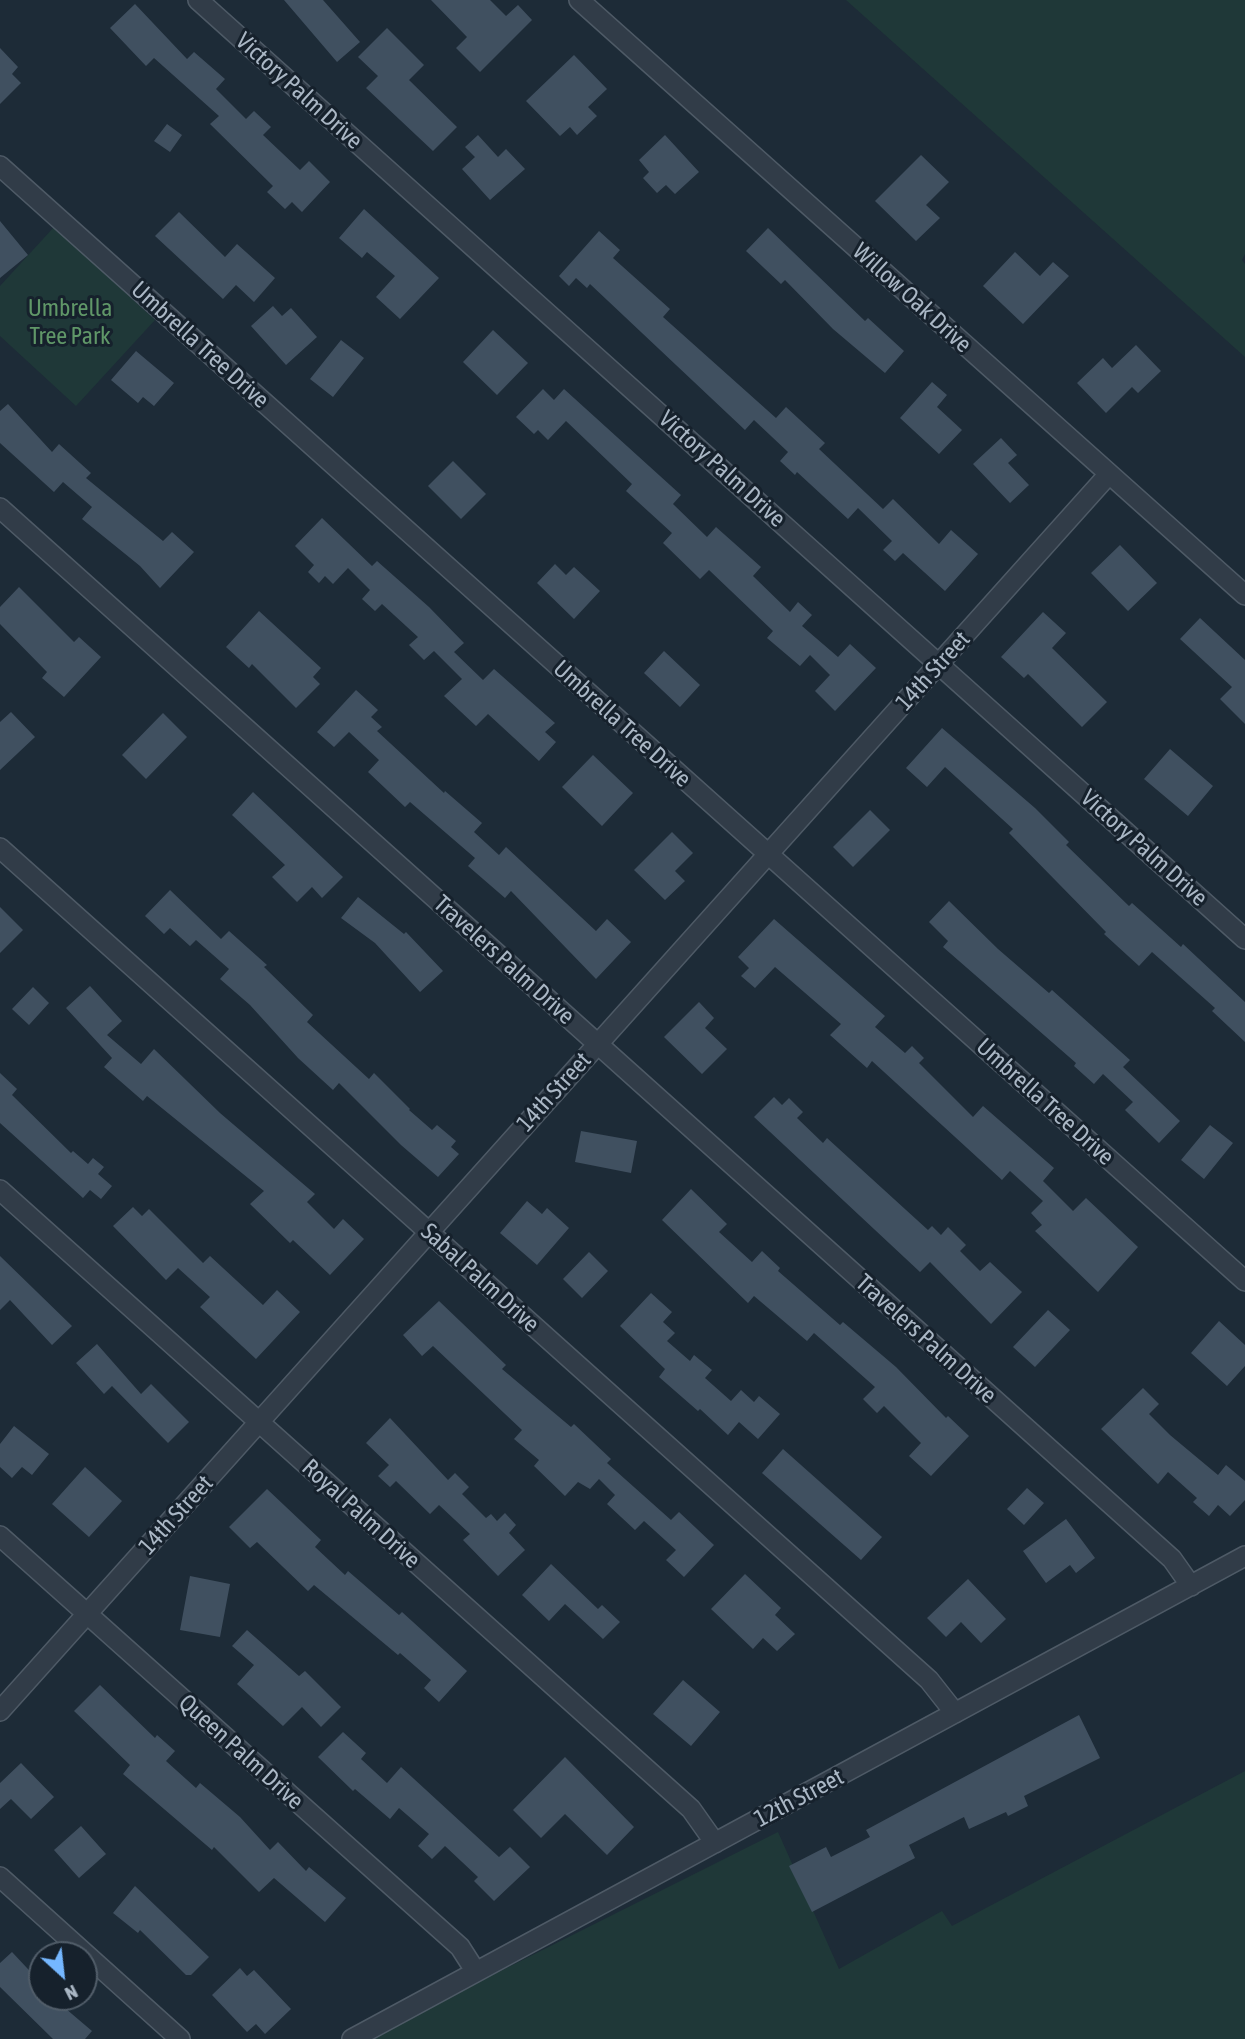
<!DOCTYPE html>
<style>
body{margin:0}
#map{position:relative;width:1245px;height:2039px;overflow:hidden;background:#1d2b37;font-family:"Asap Condensed",sans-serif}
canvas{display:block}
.north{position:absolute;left:28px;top:1941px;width:70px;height:70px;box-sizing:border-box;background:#16212c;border:2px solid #515d69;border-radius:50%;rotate:153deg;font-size:19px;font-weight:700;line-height:28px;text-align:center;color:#aab7c5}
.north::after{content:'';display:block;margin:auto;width:24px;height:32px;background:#75b7ff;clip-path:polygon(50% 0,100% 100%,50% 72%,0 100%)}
</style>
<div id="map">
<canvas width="1245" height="2039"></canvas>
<div class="north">N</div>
</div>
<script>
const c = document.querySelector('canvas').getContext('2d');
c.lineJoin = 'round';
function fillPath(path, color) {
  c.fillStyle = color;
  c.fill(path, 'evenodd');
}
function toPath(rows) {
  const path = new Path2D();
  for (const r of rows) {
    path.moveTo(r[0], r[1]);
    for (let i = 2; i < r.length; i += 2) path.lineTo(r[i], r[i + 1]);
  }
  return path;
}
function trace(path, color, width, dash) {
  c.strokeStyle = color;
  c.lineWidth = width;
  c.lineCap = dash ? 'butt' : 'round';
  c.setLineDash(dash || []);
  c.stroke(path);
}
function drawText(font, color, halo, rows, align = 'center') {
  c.font = font + ' "Asap Condensed",sans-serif';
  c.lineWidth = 6;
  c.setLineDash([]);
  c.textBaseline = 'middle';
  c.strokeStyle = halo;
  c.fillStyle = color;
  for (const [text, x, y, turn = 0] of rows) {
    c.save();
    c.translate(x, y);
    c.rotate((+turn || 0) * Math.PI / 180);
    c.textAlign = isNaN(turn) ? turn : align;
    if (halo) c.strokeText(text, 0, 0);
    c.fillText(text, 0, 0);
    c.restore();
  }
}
fillPath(toPath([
 [846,0,1245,0,1245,254,1242,260,1245,264,1245,357],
 [54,227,155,320,76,406,0,336,0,286],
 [1245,1771,1245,2039,365,2039,778,1832,839,1969,942,1911,952,1926]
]), '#1f3838');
fillPath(toPath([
 [284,0,323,0,360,42,337,62],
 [431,0,490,0,506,16,518,5,532,20,480,72,456,48,467,37],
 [135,4,187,59,194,52,225,79,216,89,246,119,254,111,271,127,263,135,300,170,309,161,330,182,302,212,292,202,285,209,267,192,273,186,210,124,219,116,154,58,146,66,110,28],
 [387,28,424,65,409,80,457,127,433,151,366,88,378,76,358,57],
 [0,48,18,67,12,74,21,83,0,104],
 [574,55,607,89,588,107,597,116,577,135,570,127,560,136,526,101],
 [167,124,182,135,170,152,154,141],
 [478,135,498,157,506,149,525,169,490,200,462,169,475,157,465,147],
 [665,135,699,172,675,194,666,185,657,193,643,178,649,172,639,160],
 [921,155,949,182,926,205,940,218,916,241,875,201],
 [364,209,439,278,400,319,376,297,395,276,367,252,362,258,339,238],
 [179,212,225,257,237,244,275,278,254,302,236,285,223,299,155,236],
 [0,221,28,255,0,278],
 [768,228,865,321,868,318,904,351,885,373,833,329,785,280,781,284,746,251],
 [599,231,620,250,613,258,670,309,663,317,776,418,786,407,825,443,819,449,883,509,893,499,939,544,951,530,978,554,945,591,903,553,895,561,883,550,892,541,858,508,848,519,797,472,795,475,780,461,788,452,754,420,745,430,590,284,587,288,576,278,569,286,559,276],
 [1015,252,1040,276,1053,262,1069,276,1023,324,983,286],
 [273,306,282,316,291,308,317,337,286,365,251,326],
 [493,330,528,363,497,395,463,362],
 [341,340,364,358,333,397,310,379],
 [1136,345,1161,371,1138,393,1132,387,1106,413,1077,383,1103,358,1112,368],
 [136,351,174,383,154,406,143,397,138,403,111,380],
 [932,382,947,395,937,407,962,430,939,454,900,418],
 [543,389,554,400,564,389,649,466,681,495,673,504,707,537,716,527,761,567,753,576,790,612,798,602,812,615,802,626,838,657,850,644,876,668,835,711,815,691,830,675,810,655,800,666,767,638,773,631,709,570,700,579,663,543,672,533,626,491,632,484,566,421,548,440,538,430,534,434,516,417],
 [8,404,52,452,59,444,91,473,86,478,163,541,172,532,194,552,160,588,140,566,82,519,92,507,63,482,54,492,0,443,0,411],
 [1001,438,1017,455,1008,463,1029,485,1010,503,973,464],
 [453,461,486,494,461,519,428,486],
 [322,518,372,566,377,561,429,607,464,643,454,652,483,680,494,669,555,723,545,732,556,742,539,761,488,714,476,726,444,696,462,679,434,651,424,660,409,645,418,637,382,604,375,611,362,599,370,590,348,568,333,584,325,576,319,583,308,572,314,565,295,546],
 [1120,545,1157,583,1128,611,1091,573],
 [555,564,566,575,574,567,600,591,574,619,537,583],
 [19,587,74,642,79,637,101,657,64,697,42,678,47,672,0,624,0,607],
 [259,611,321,668,313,677,320,684,296,708,252,664,249,668,226,647],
 [1043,612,1066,633,1052,648,1107,702,1082,727,1028,674,1024,678,1001,657],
 [1200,618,1245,660,1245,724,1220,699,1232,687,1180,639],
 [664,651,700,685,680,707,644,673],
 [356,690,378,710,371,717,382,727,377,731,444,793,445,791,482,823,474,832,499,855,506,847,596,931,607,919,631,942,596,979,511,891,505,898,468,866,475,858,410,802,405,807,368,772,379,760,349,732,334,747,317,732],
 [11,712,35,737,0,770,0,722],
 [163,713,187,737,146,779,122,755],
 [942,728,1035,808,1069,842,1066,845,1129,906,1132,903,1181,947,1183,944,1245,1002,1245,1042,1212,1011,1215,1008,1152,952,1139,966,1104,934,1106,932,1009,833,1013,829,945,767,927,787,906,768],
 [1170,749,1213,786,1188,816,1144,779],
 [593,755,633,793,602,826,562,787],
 [253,792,343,877,322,898,312,887,297,902,272,877,285,865,232,815],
 [870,810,890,830,853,867,833,847],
 [672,832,693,853,675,871,685,881,665,900,634,870],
 [170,890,221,939,229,931,267,965,264,967,313,1015,307,1022,369,1079,374,1073,410,1109,409,1110,432,1130,437,1125,456,1141,451,1147,459,1154,438,1177,401,1145,339,1083,333,1090,298,1058,250,1005,220,979,229,969,196,940,190,946,170,928,164,934,145,916],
 [358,897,404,934,406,932,443,971,420,992,375,943,341,918],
 [949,901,998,949,1049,993,1052,990,1130,1060,1123,1067,1180,1121,1159,1143,1125,1110,1133,1102,1103,1074,1094,1084,1074,1066,1076,1063,943,947,948,941,929,922],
 [0,907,23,930,0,953],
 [774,919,885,1016,875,1027,905,1053,912,1046,924,1058,919,1063,973,1117,983,1106,1054,1168,1043,1181,1073,1211,1086,1198,1138,1247,1098,1292,1035,1231,1042,1225,1031,1213,1043,1201,1010,1171,1002,1180,872,1061,867,1068,830,1035,841,1024,775,967,755,988,741,976,749,968,738,957],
 [90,986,122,1021,107,1035,141,1064,154,1049,220,1113,315,1194,307,1202,334,1229,343,1219,364,1239,330,1275,293,1240,290,1243,250,1204,264,1191,147,1096,143,1101,104,1067,112,1058,66,1008],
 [33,987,49,1003,29,1025,12,1009],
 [699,1002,714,1018,705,1028,727,1049,702,1074,664,1037],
 [0,1073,17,1089,12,1095,71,1153,73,1151,88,1164,93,1158,104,1167,98,1174,112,1186,101,1199,90,1190,83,1198,0,1123],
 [774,1097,782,1105,789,1098,803,1112,797,1118,823,1143,827,1138,928,1230,932,1226,941,1235,948,1227,966,1245,960,1251,980,1271,990,1262,1022,1292,991,1324,930,1262,920,1272,754,1117],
 [1210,1125,1233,1143,1204,1179,1181,1160],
 [581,1131,637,1141,631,1173,575,1162],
 [691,1189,727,1224,719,1232,752,1262,762,1251,780,1268,778,1271,840,1325,843,1322,896,1367,946,1418,948,1416,969,1436,931,1476,909,1456,921,1443,884,1406,877,1413,863,1399,875,1387,814,1333,807,1341,754,1296,748,1303,662,1220],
 [527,1201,542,1214,547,1208,569,1228,537,1265,500,1233],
 [133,1207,142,1216,149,1209,203,1263,210,1256,263,1305,277,1290,300,1312,256,1359,200,1307,210,1297,178,1268,166,1280,113,1226],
 [589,1252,608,1271,582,1298,563,1279],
 [0,1256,72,1326,52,1345,10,1300,0,1310],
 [651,1293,672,1312,663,1322,675,1333,667,1341,690,1361,694,1355,712,1370,705,1378,731,1401,741,1390,754,1402,759,1396,780,1414,758,1439,739,1422,728,1435,700,1409,698,1411,659,1377,665,1369,620,1326],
 [439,1301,506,1365,502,1369,571,1427,574,1424,611,1459,607,1463,671,1520,679,1512,714,1545,684,1577,666,1560,676,1550,644,1521,635,1530,607,1504,615,1495,599,1479,590,1489,578,1482,565,1496,534,1466,539,1460,514,1439,522,1430,433,1346,422,1356,403,1335],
 [1048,1310,1070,1330,1035,1367,1013,1347],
 [1219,1321,1245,1345,1245,1366,1227,1386,1191,1353],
 [97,1344,141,1394,151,1384,189,1422,168,1443,112,1386,104,1394,76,1363],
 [1143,1388,1159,1404,1149,1414,1170,1435,1218,1475,1226,1465,1245,1481,1245,1500,1230,1516,1218,1505,1209,1516,1193,1502,1197,1498,1168,1472,1158,1484,1101,1429],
 [390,1418,448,1480,455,1473,469,1487,462,1494,486,1518,491,1514,497,1521,505,1513,516,1525,509,1533,525,1550,498,1576,463,1540,470,1534,439,1505,430,1514,396,1481,390,1487,378,1476,389,1465,366,1443],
 [14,1426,49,1454,32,1475,22,1467,12,1478,0,1467,0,1444],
 [783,1449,882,1537,861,1560,762,1473],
 [85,1467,122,1501,89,1537,52,1504],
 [1027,1488,1044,1503,1024,1525,1007,1509],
 [267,1489,321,1540,315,1547,345,1575,348,1571,399,1615,402,1612,467,1671,439,1702,424,1688,431,1680,400,1653,398,1655,314,1585,308,1591,257,1542,250,1548,229,1527],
 [1066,1519,1095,1558,1076,1573,1070,1565,1046,1583,1023,1551],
 [551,1564,598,1609,602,1605,620,1622,603,1639,565,1604,549,1621,522,1595],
 [745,1574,781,1608,775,1615,795,1634,777,1651,763,1638,753,1649,711,1609],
 [190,1576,230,1584,220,1637,180,1630],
 [968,1579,1006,1619,981,1643,961,1622,946,1637,927,1618],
 [247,1630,299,1676,305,1671,341,1707,321,1727,302,1707,283,1726,237,1684,254,1665,232,1646],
 [683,1680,720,1712,691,1746,653,1714],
 [100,1685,155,1738,157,1735,175,1751,166,1761,196,1788,200,1783,240,1817,270,1850,278,1842,306,1871,309,1867,346,1898,325,1922,274,1878,259,1892,214,1847,212,1850,123,1774,130,1765,74,1711],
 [1079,1715,1100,1758,1024,1796,1028,1806,1008,1816,1006,1812,969,1829,964,1817,909,1845,915,1858,812,1912,789,1866,826,1847,831,1857,870,1837,866,1830],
 [343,1732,366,1753,361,1759,387,1783,401,1767,499,1857,510,1847,530,1867,494,1901,474,1881,478,1877,445,1846,432,1859,418,1846,429,1834,399,1808,390,1819,355,1789,353,1791,318,1757],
 [565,1757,634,1827,607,1855,565,1814,541,1838,513,1810],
 [21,1763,54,1797,31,1819,11,1799,0,1809,0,1783],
 [81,1826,106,1854,79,1878,54,1850],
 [135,1886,209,1957,191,1975,186,1975,140,1930,138,1933,113,1913],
 [12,1952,42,1984,42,1997,52,1997,92,2031,85,2039,53,2039,0,1987,0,1963],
 [240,1968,247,1976,254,1970,291,2009,265,2034,256,2024,247,2032,212,1995]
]), '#405060');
const street = toPath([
 [198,0,1245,939],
 [579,0,1245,595],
 [0,166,1245,1281],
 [0,508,1172,1559,1191,1586],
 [0,848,929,1680,955,1713],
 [0,1190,691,1809,715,1843],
 [0,1536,460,1947,476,1972],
 [0,1711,1109,474],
 [0,1877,180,2039],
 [352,2039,1245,1556]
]);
trace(street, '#4e5a66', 22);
trace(street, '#313c48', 19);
drawText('24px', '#aab7c5', '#16212c', [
 ["Victory Palm Drive",299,91,42],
 ["Willow Oak Drive",912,298,42],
 ["Umbrella Tree Drive",200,345,42],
 ["Victory Palm Drive",722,469,42],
 ["14th Street",933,671,-48],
 ["Umbrella Tree Drive",622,724,42],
 ["Victory Palm Drive",1144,848,42],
 ["Travelers Palm Drive",504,960,42],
 ["14th Street",554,1092,-48],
 ["Umbrella Tree Drive",1045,1102,42],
 ["Sabal Palm Drive",480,1278,42],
 ["Travelers Palm Drive",926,1339,42],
 ["Royal Palm Drive",361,1514,42],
 ["14th Street",176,1515,-48],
 ["Queen Palm Drive",241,1752,42],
 ["12th Street",799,1798,-28]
]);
drawText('24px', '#609768', '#16212c', [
 ["Umbrella",70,308],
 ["Tree Park",70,336]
]);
</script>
